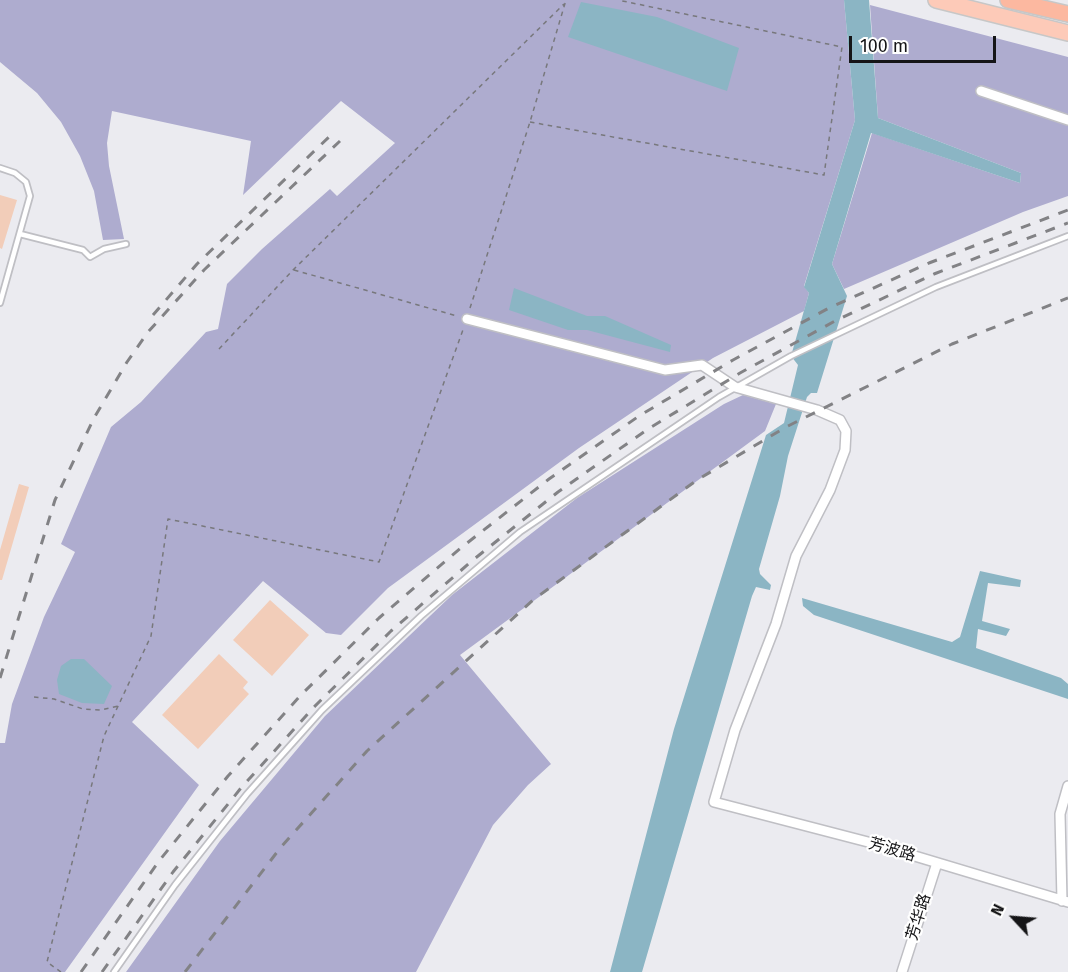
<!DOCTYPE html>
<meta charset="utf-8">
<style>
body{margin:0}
#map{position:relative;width:1068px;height:972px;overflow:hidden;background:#ebebf0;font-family:"Fira Sans",sans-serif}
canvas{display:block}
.north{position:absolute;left:984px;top:888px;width:60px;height:60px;-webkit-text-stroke:4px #fff;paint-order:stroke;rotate:296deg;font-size:16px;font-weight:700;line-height:24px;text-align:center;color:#151517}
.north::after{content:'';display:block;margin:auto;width:21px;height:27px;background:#151517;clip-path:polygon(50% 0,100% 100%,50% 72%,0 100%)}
.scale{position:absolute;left:849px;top:36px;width:147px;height:27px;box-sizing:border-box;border:3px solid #151517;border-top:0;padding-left:8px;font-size:18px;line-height:21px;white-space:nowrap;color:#151517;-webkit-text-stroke:4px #fff;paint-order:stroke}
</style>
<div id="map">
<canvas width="1068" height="972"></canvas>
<div class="north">N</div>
<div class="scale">100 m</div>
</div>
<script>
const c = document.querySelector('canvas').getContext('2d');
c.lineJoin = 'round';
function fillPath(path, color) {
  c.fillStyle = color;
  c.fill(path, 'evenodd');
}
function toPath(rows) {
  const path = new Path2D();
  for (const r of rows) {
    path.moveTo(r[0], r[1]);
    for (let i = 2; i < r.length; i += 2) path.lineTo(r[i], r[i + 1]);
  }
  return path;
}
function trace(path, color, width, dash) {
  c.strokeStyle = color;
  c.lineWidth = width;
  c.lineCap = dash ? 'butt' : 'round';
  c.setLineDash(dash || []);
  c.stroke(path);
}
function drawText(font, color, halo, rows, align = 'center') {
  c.font = font + ' "Fira Sans","Noto Sans SC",sans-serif';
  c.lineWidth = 4.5;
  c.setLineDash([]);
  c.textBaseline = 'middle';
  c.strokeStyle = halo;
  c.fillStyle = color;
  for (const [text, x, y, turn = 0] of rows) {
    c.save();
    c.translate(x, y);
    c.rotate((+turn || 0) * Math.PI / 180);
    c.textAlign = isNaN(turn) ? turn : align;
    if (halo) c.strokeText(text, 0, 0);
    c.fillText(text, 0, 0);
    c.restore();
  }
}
fillPath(toPath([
 [0,0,844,0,855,120,804,286,809,293,804,311,713,358,579,448,388,588,341,635,326,633,263,581,132,722,199,785,65,972,0,972,0,743,5,743,12,704,44,617,75,552,61,544,111,427,141,402,206,332,218,329,227,284,262,249,330,189,337,196,395,143,341,101,243,195,251,141,112,111,107,143,109,166,124,239,103,240,94,191,80,156,61,122,37,93,0,62],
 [870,5,1068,57,1068,196,1023,212,844,289,832,264,872,133,1020,183,1021,173,878,118],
 [743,395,776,404,765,431,460,655,551,764,528,785,493,825,416,972,126,972,220,841,325,716,452,595,577,498,724,404]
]), '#aeaccf');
fillPath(toPath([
 [844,0,869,0,878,118,1021,173,1020,183,871,133,832,264,847,296,817,393,811,393,807,397,788,456,780,496,759,569,760,574,771,585,770,590,756,587,752,596,642,972,610,972,674,729,766,435,784,423,798,365,791,356,809,293,804,287,855,120],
 [581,2,657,17,739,48,727,91,568,37],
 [514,288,587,316,605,316,671,345,670,352,587,330,568,330,509,310],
 [980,571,1021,580,1020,587,988,583,982,621,1010,629,1006,636,978,629,976,648,1061,678,1068,684,1068,699,814,615,803,606,802,598,952,642,960,637],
 [71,659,84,659,112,686,104,704,82,703,59,694,57,680,61,666]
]), '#8bb5c4');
fillPath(toPath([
 [0,195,17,200,2,249,0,248],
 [19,484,29,487,2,580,0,580,0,550],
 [270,600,309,635,272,676,233,640],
 [219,654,248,682,243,688,249,694,198,749,162,715]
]), '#f2cdb9');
const service = toPath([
 [0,168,15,173,26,182,30,196,0,303],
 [20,234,83,250,90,257,104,249,126,244],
 [114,972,175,885,247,794,322,710,421,616,520,532,719,397,791,356,936,287,1068,236]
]);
const minor = toPath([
 [981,91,1068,120],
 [467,319,665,370,702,365,735,387,817,410,840,420,846,431,845,450,830,490,796,556,776,624,735,730,714,802,868,842,1068,902],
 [1062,901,1060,814,1068,786],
 [902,972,937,863]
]);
const primary = toPath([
 [936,0,1068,33]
]);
const trunk = toPath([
 [1008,0,1068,14]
]);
trace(service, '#bfbfc4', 8);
trace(minor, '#bfbfc4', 12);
trace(primary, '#c7c7c7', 18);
trace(trunk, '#c7c7c7', 18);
trace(toPath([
 [530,122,824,175,842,47,618,0],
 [294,270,457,316],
 [470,308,530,122,566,0],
 [219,349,293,270,564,4],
 [34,697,54,699,83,709,101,710,118,706],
 [61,972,47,962,104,736,151,636,168,519,379,562,464,327]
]), '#78787c', 1.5, [4.5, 4.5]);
trace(service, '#fff', 4.5);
trace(minor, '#fff', 9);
trace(primary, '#fdcab8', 15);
trace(trunk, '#fcb8a0', 15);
trace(toPath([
 [153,315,197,264,332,134],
 [0,678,55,500,94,418,127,362,148,332,204,270,340,141],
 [81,972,159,861,228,776,301,695,379,618,462,547,549,479,639,416,733,360,829,308,929,263,1068,210],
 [102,972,173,872,241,788,314,707,391,631,473,560,558,492,648,429,740,373,835,321,934,274,1068,223],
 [185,972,281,847,367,751,533,600,697,480,786,427,952,344,1068,298]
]), '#828285', 3, [10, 10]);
drawText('16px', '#151517', '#fff', [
 ["芳波路",892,850,16],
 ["芳华路",919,917,-73]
]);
</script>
